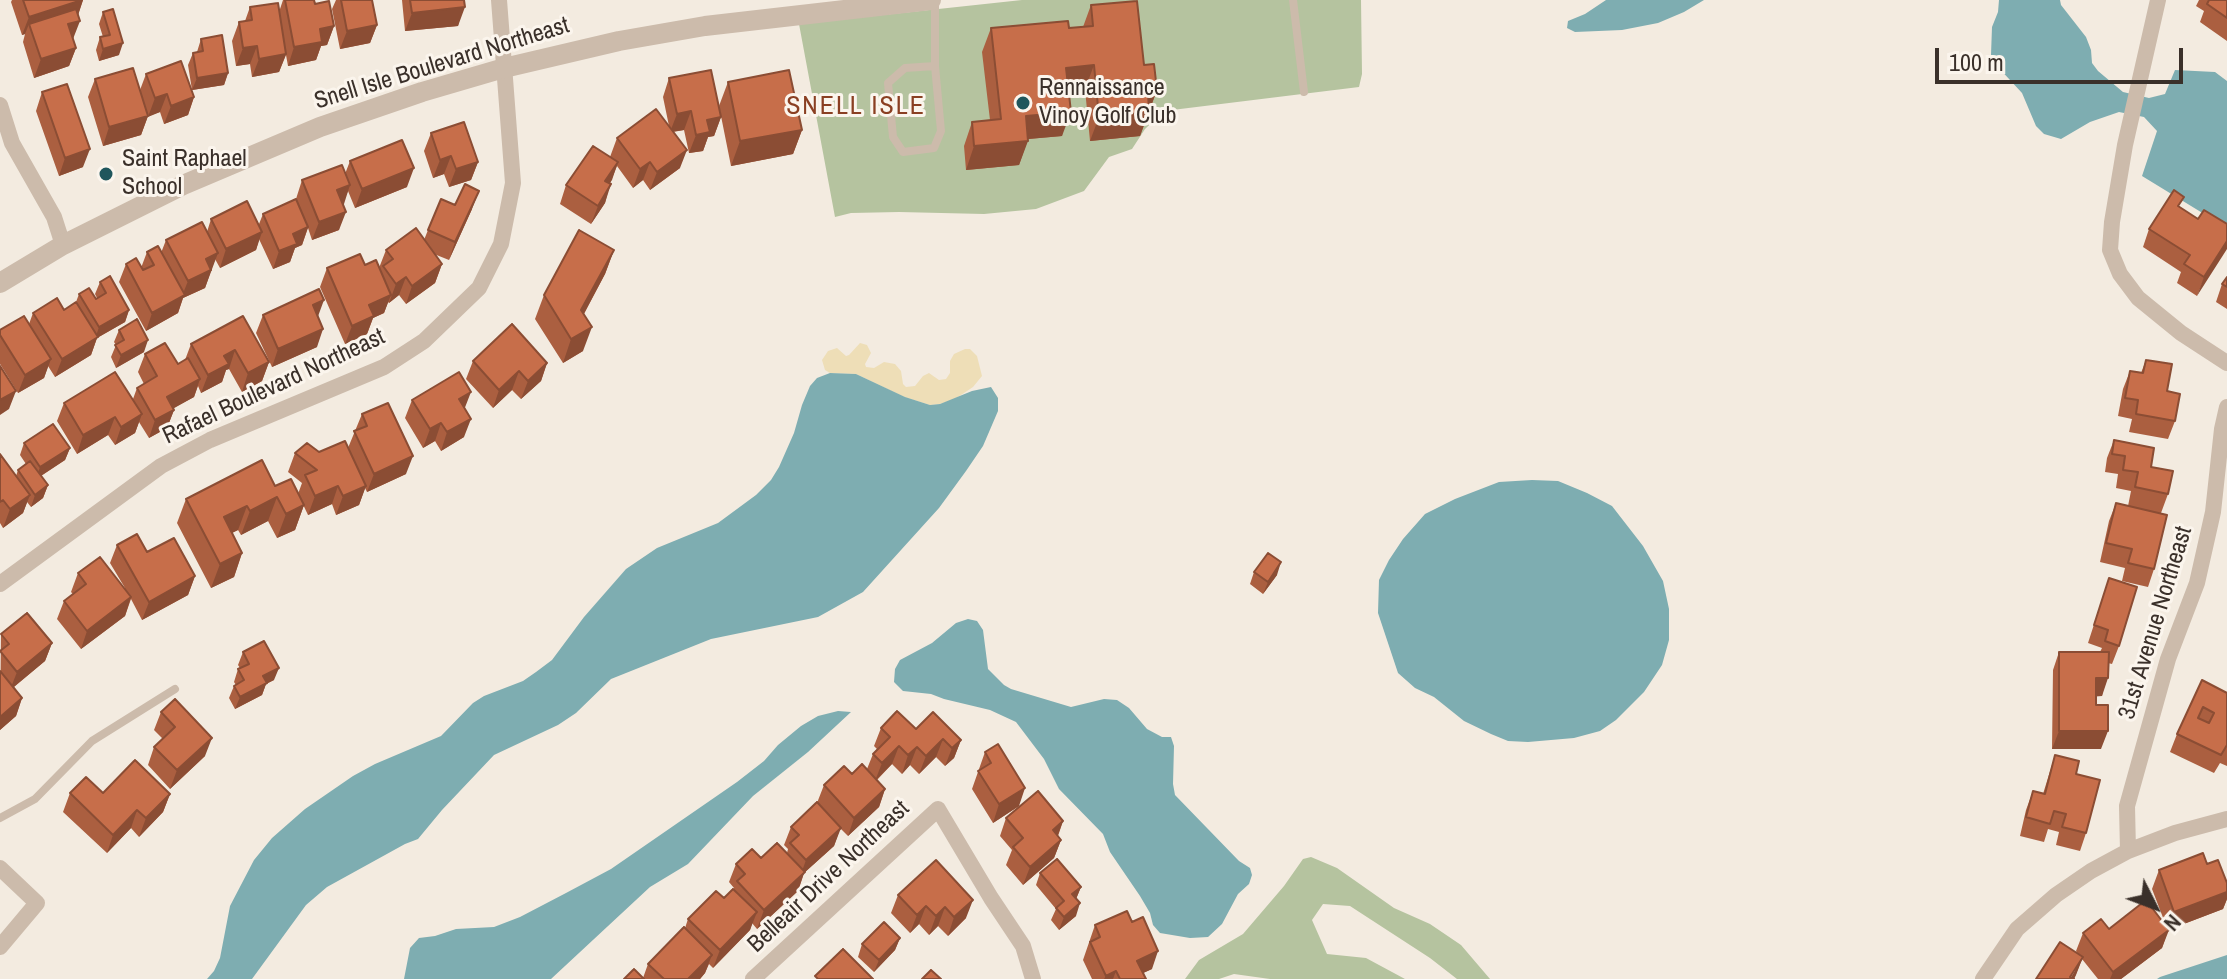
<!DOCTYPE html>
<style>
body{margin:0}
#map{position:relative;width:2227px;height:979px;overflow:hidden;background:#f3ebe0;font-family:"Archivo Narrow",sans-serif}
canvas{display:block}
.north{position:absolute;left:2115px;top:867px;width:80px;height:80px;-webkit-text-stroke:6px #fbf5ed;paint-order:stroke;rotate:132deg;font-size:22px;font-weight:700;line-height:32px;text-align:center;color:#3a302a}
.north::after{content:'';display:block;margin:auto;width:28px;height:36px;background:#3a302a;clip-path:polygon(50% 0,100% 100%,50% 72%,0 100%)}
.scale{position:absolute;left:1935px;top:48px;width:248px;height:36px;box-sizing:border-box;border:4px solid #3a302a;border-top:0;padding-left:10px;font-size:24px;line-height:28px;white-space:nowrap;color:#3a302a;-webkit-text-stroke:6px #fbf5ed;paint-order:stroke}
</style>
<div id="map">
<canvas width="2227" height="979"></canvas>
<div class="north">N</div>
<div class="scale">100 m</div>
</div>
<script>
const c = document.querySelector('canvas').getContext('2d');
c.lineJoin = 'round';
function fillPath(path, color) {
  c.fillStyle = color;
  c.fill(path, 'evenodd');
}
function toPath(rows) {
  const path = new Path2D();
  for (const r of rows) {
    path.moveTo(r[0], r[1]);
    for (let i = 2; i < r.length; i += 2) path.lineTo(r[i], r[i + 1]);
  }
  return path;
}
function trace(path, color, width, dash) {
  c.strokeStyle = color;
  c.lineWidth = width;
  c.lineCap = dash ? 'butt' : 'round';
  c.setLineDash(dash || []);
  c.stroke(path);
}
function drawText(font, color, halo, rows, align = 'center') {
  c.font = font + ' "Archivo Narrow",sans-serif';
  c.lineWidth = 6;
  c.setLineDash([]);
  c.textBaseline = 'middle';
  c.strokeStyle = halo;
  c.fillStyle = color;
  for (const [text, x, y, turn = 0] of rows) {
    c.save();
    c.translate(x, y);
    c.rotate((+turn || 0) * Math.PI / 180);
    c.textAlign = isNaN(turn) ? turn : align;
    if (halo) c.strokeText(text, 0, 0);
    c.fillText(text, 0, 0);
    c.restore();
  }
}
fillPath(toPath([
 [1022,0,1361,0,1362,74,1359,87,1164,111,1145,129,1132,149,1109,157,1084,191,1036,209,984,214,899,212,851,213,835,217,799,24],
 [1311,857,1337,868,1394,908,1430,924,1461,945,1490,979,1457,979,1430,958,1350,906,1323,904,1312,920,1327,954,1366,958,1405,979,1270,979,1234,974,1219,979,1185,979,1199,960,1243,934,1284,886,1303,859]
]), '#b5c39f');
fillPath(toPath([
 [860,343,867,345,871,353,865,364,866,367,874,368,884,362,895,364,901,371,903,384,906,387,915,386,923,376,929,373,939,380,946,379,950,373,950,361,954,354,965,349,970,349,977,356,982,376,973,387,955,399,940,404,930,405,904,397,856,374,830,373,825,370,822,360,828,351,837,348,846,356,849,355]
]), '#eedeb7');
fillPath(toPath([
 [1606,0,1704,0,1684,12,1658,23,1622,30,1575,32,1567,28,1568,21,1585,14],
 [1999,0,2060,0,2061,5,2086,37,2091,50,2092,63,2098,71,2123,92,2149,98,2165,94,2175,70,2215,72,2227,81,2227,228,2142,176,2157,131,2144,117,2119,112,2090,122,2061,139,2044,134,2036,126,2022,93,1997,66,1991,55,1992,27,1998,12],
 [830,373,856,374,905,397,930,405,940,404,972,391,991,387,998,398,998,411,983,446,966,471,939,508,863,592,818,617,711,639,611,679,576,713,558,725,494,755,442,810,418,839,405,844,327,887,306,905,252,979,207,979,214,971,220,958,230,906,254,860,272,838,305,809,353,776,375,764,441,736,473,703,484,696,523,681,536,672,552,660,584,617,626,569,657,548,718,523,756,495,771,480,779,467,794,433,802,405,810,386,817,378],
 [1532,480,1558,481,1587,493,1612,506,1643,546,1663,581,1669,609,1669,640,1662,665,1644,692,1616,720,1600,731,1574,738,1528,742,1508,741,1491,734,1464,721,1434,697,1415,688,1398,673,1378,613,1379,580,1389,560,1403,539,1425,514,1455,499,1499,482],
 [968,619,977,621,983,630,988,669,1004,685,1011,689,1071,707,1104,699,1117,700,1129,708,1147,729,1162,737,1171,737,1174,746,1173,784,1175,795,1239,861,1250,868,1252,875,1249,884,1238,894,1222,924,1208,937,1190,938,1160,933,1153,925,1150,913,1140,896,1110,852,1103,834,1059,789,1044,759,1016,722,990,710,944,699,931,694,903,691,894,682,895,669,900,660,932,643,956,623],
 [838,711,851,712,808,752,753,796,688,864,650,887,551,979,404,979,410,948,419,938,435,936,456,929,494,927,520,917,566,893,611,869,737,782,764,761,778,745,801,726,818,716],
 [2227,955,2227,979,2157,979,2160,977]
]), '#7eadb1');
trace(toPath([
 [1293,0,1304,92],
 [935,66,905,68,888,83,893,137,903,152,934,148,941,131,935,66,935,1],
 [0,818,35,799,92,741,175,689]
]), '#ccbbab', 8);
trace(toPath([
 [2158,0,2125,145,2112,222,2110,250,2120,274,2138,298,2181,333,2227,363],
 [0,105,12,143,54,217,63,245],
 [0,584,161,466,210,440,384,367,424,341,479,288,501,244,513,183,499,0],
 [2128,851,2127,806,2168,659,2197,583,2213,512,2222,429,2227,407],
 [0,868,37,903,0,947],
 [753,979,938,809,991,898,1023,946,1033,979],
 [1983,979,2017,929,2056,895,2091,871,2128,851,2175,833,2227,819]
]), '#ccbbab', 16);
trace(toPath([
 [0,283,63,245,183,185,320,127,422,92,504,68,619,41,705,26,931,0]
]), '#ccbbab', 20);
fillPath(toPath([
 [12,0,83,0,78,15,73,39,76,48,69,66,34,78,23,42,25,34,22,35,11,2],
 [283,0,314,0,315,4,334,26,327,45,321,46,316,60,288,66,286,55,279,72,252,77,250,64,236,66,232,41,239,22,245,21,250,7,279,12],
 [336,0,372,0,377,25,370,43,340,49,332,9],
 [402,0,464,0,458,26,405,31],
 [2199,0,2227,0,2227,41,2200,22,2204,11,2196,6],
 [1091,5,1144,65,1157,90,1140,136,1090,141,1085,89,1069,91,1062,136,1028,139,1019,165,966,170,964,146,972,122,990,120,982,52,991,28,1069,28,1083,27],
 [103,12,119,55,99,61,96,50,100,37,103,37,99,24],
 [201,39,228,73,224,85,192,90,188,65,193,53,197,52],
 [146,74,194,97,188,115,164,124,160,112,148,116,141,135,103,146,88,97,95,79,140,90],
 [669,78,721,117,714,136,708,137,703,151,689,153,684,130,673,132,680,168,650,190,643,180,633,188,617,166,610,183,605,203,591,224,560,204,566,185,610,157,617,138,669,126,663,97],
 [728,82,802,130,793,154,731,166,719,106],
 [42,92,83,167,59,176,36,111],
 [431,133,478,162,471,180,449,187,444,174,433,178,424,151],
 [350,161,407,187,355,208,348,191,342,204,339,230,312,240,308,228,302,245,295,248,290,262,273,269,259,239,256,250,220,268,215,259,205,288,183,298,178,313,146,331,119,282,126,264,141,268,147,252,161,253,166,240,207,232,211,219,259,224,263,214,296,199,302,180,345,174],
 [455,205,472,209,449,260,434,254,442,264,435,283,406,304,399,295,389,303,388,302,384,313,373,318,367,334,345,344,320,287,327,268,365,265,379,268,386,250,424,240,428,230],
 [2180,208,2198,219,2227,224,2197,296,2177,283,2181,272,2143,247,2149,229],
 [614,250,605,274,584,314,583,351,563,363,535,319,544,295],
 [2227,277,2227,309,2216,302,2222,284],
 [100,282,129,310,125,322,97,338,91,355,55,377,48,366,44,378,18,393,0,364,0,330,29,324,33,313,64,310,76,302,79,294,96,299,97,298,95,294],
 [263,315,318,317,317,347,272,367,256,333],
 [243,316,269,362,262,381,242,392,229,369,226,370,222,382,201,393,198,386,194,397,173,408,174,410,167,428,149,438,139,422,135,433,115,445,108,435,77,454,57,421,64,403,133,399,137,388,144,384,138,372,145,354,178,364,185,360,191,344],
 [119,330,144,352,116,368,111,357,116,345,114,342],
 [2146,360,2167,391,2175,421,2168,439,2129,432,2132,419,2118,416,2123,389,2130,371,2141,373],
 [473,361,547,363,541,381,521,399,512,390,493,408,466,379],
 [412,400,465,408,464,437,441,451,435,441,423,448,405,418],
 [362,414,406,474,367,492,365,488,359,505,336,515,332,504,308,515,298,494,302,483,288,472,295,453,319,452,348,448],
 [2114,440,2151,467,2168,494,2161,513,2154,569,2148,587,2122,581,2125,568,2100,562,2109,521,2116,503,2128,506,2131,491,2116,488,2118,474,2105,472,2107,458],
 [24,443,70,448,65,460,41,476,48,485,43,498,31,507,27,502,23,513,3,528,0,523,0,454,16,476,18,470,26,464,20,455],
 [275,486,304,505,295,530,277,538,268,521,241,535,238,530,232,533,242,553,234,577,211,588,177,523,186,499],
 [117,545,147,552,195,576,188,595,142,620,131,599,125,616,81,649,57,619,64,601,73,594,71,592,78,573,125,588,110,563],
 [1254,572,1277,575,1263,594,1250,584],
 [2109,578,2119,646,2112,664,2108,663,2102,696,2096,696,2101,749,2052,749,2053,670,2059,652,2100,652,2102,648,2088,643],
 [1,634,52,643,45,661,14,687,22,698,16,716,0,730],
 [243,652,274,680,266,684,262,695,235,709,229,698,234,686,236,685,234,682,238,669,240,668,238,665],
 [2202,680,2227,693,2227,766,2220,763,2214,773,2170,752,2177,734],
 [161,712,205,756,170,789,148,765,154,747,163,739,154,730],
 [881,728,916,729,961,740,954,758,945,766,936,757,919,774,910,765,902,774,892,764,877,780,885,789,879,807,848,836,840,828,834,846,804,873,798,891,757,929,752,923,750,930,713,968,709,964,705,973,700,979,624,979,643,978,648,964,685,928,688,919,724,898,734,889,734,888,729,882,736,864,787,853,788,849,784,845,791,827,817,803,824,785,852,774,867,769,873,754,877,749,874,746],
 [985,752,1019,806,993,823,972,789],
 [2055,755,2076,774,2086,833,2080,851,2056,845,2059,832,2048,829,2044,842,2020,836,2026,810,2033,791,2043,794],
 [70,793,170,794,163,812,139,837,131,828,107,853,63,812],
 [1006,818,1063,821,1058,836,1061,840,1054,858,1023,885,1006,865,1012,850,1000,836],
 [936,860,966,918,948,936,938,926,929,935,919,924,910,933,891,913,898,895],
 [2207,864,2227,883,2227,899,2223,909,2168,930,2162,948,2121,979,2098,979,2082,959,2074,979,2078,954,2076,951,2083,933,2109,929,2167,928,2152,889,2159,870],
 [1040,873,1081,887,1076,899,1076,916,1059,930,1051,920,1056,909,1036,885],
 [1095,925,1152,969,1143,973,1146,979,1092,979,1083,960],
 [900,938,895,950,874,972,858,957,862,944]
]), '#ab5f40');
fillPath(toPath([
 [83,0,77,18,29,24,25,34,22,35,29,17],
 [465,7,458,26,405,31,412,13],
 [80,21,73,39,68,24],
 [377,25,370,43,340,49,347,31],
 [334,26,327,45,321,46,316,60,288,66,294,47,320,29],
 [123,43,119,55,99,61,103,49],
 [257,46,250,64,236,66,243,48],
 [76,48,69,66,34,78,41,59],
 [286,54,279,72,252,77,259,59],
 [1094,65,1085,89,1058,92,1066,68],
 [228,73,224,85,192,90,197,78],
 [1157,90,1140,136,1090,141,1099,117,1148,92],
 [167,94,160,112,148,117,155,98],
 [194,97,188,115,164,124,171,106],
 [691,111,684,130,670,132,677,114],
 [1071,112,1062,136,1017,140,1026,116],
 [148,116,141,135,103,146,109,127],
 [721,117,714,136,708,137,703,151,689,153,696,135,707,120],
 [802,130,793,154,731,166,740,141],
 [1028,141,1019,165,966,170,974,146],
 [90,149,83,167,59,176,65,158],
 [687,150,680,168,650,190,657,172],
 [451,156,444,174,433,178,440,160],
 [478,162,471,180,449,187,456,169],
 [618,162,612,180,599,199,605,181],
 [650,162,643,180,633,188,640,169],
 [414,168,407,187,355,208,362,189],
 [611,184,605,203,591,224,598,206],
 [350,185,344,204,330,209,337,190],
 [479,191,472,209,449,260,455,242],
 [346,212,339,230,312,240,319,222],
 [308,227,302,245,295,248,290,262,273,269,279,251,293,234],
 [262,232,256,250,220,268,226,249],
 [2227,241,2227,249,2197,296,2204,277],
 [614,250,605,274,573,334,581,310],
 [218,253,205,288,183,298,178,313,146,331,152,313,182,296,188,281,206,259],
 [442,264,435,283,406,304,412,286],
 [406,277,399,295,389,303,396,284],
 [391,295,384,313,373,318,367,334,345,344,352,326,369,305],
 [324,300,317,319,313,305],
 [129,310,125,322,97,338,91,355,55,377,62,359,95,339,99,327],
 [592,327,583,351,563,363,571,339],
 [323,329,317,347,272,367,278,349],
 [148,340,144,352,116,368,121,355],
 [235,350,229,369,226,370,222,382,201,393,208,375,224,356],
 [51,359,44,378,18,393,25,375],
 [269,362,262,381,242,392,248,373],
 [547,363,541,381,521,399,528,381],
 [519,371,512,390,493,408,499,390],
 [200,379,194,397,160,416,167,397],
 [16,391,9,409,0,415,0,400],
 [471,392,464,410,459,399],
 [174,410,167,428,149,438,155,420],
 [142,414,135,433,115,445,121,427],
 [115,417,108,435,77,454,83,435],
 [471,419,464,437,441,451,447,432],
 [441,423,435,441,423,448,430,429],
 [70,448,65,460,36,479,40,467],
 [413,456,406,474,367,492,374,474],
 [48,485,43,498,31,507,35,495],
 [338,486,332,504,308,515,315,496],
 [366,486,359,505,336,515,343,496],
 [30,495,23,513,3,528,10,509],
 [277,497,268,521,241,535,250,511],
 [304,505,295,530,277,538,286,514],
 [247,506,238,530,215,541,224,517],
 [242,553,234,577,211,588,220,564],
 [1281,562,1277,575,1263,594,1268,582],
 [195,576,188,595,142,620,149,602],
 [131,597,125,616,81,649,87,631],
 [52,643,45,661,10,690,17,672],
 [279,668,274,680,266,684,262,695,235,709,240,697,263,676],
 [2096,678,2108,678,2102,696,2089,697],
 [22,698,16,716,0,730,0,717],
 [2059,731,2108,731,2101,749,2052,749],
 [212,738,205,756,170,789,177,770],
 [943,739,936,757,919,774,926,756],
 [961,740,954,758,945,766,952,748],
 [899,746,892,764,875,781,882,763],
 [917,747,910,765,902,774,908,755],
 [1025,788,1019,806,993,823,999,804],
 [885,789,879,807,848,836,854,818],
 [170,794,163,812,139,837,146,818],
 [137,810,131,828,107,853,113,835],
 [1063,821,1056,840,1053,830],
 [841,828,834,846,804,873,798,891,757,929,764,910,800,877,806,860],
 [1061,840,1054,858,1023,885,1030,867],
 [1081,887,1076,899,1072,894],
 [2227,892,2227,899,2223,909,2168,930,2174,912],
 [973,900,966,918,948,936,954,917],
 [1080,903,1076,916,1059,930,1064,917],
 [926,906,919,924,910,933,917,915],
 [945,907,938,926,929,935,936,916],
 [757,912,750,930,713,968,720,950],
 [2169,930,2162,948,2121,979,2110,979,2113,972],
 [900,938,895,950,874,972,879,960],
 [1158,951,1152,969,1130,979,1137,961],
 [712,955,705,973,700,979,688,979],
 [2083,957,2076,975,2074,979,2070,979],
 [1116,971,1113,979,1104,979,1106,976]
]), '#8b4d34');
const building = toPath([
 [23,0,82,0,29,17,23,0],
 [285,0,314,0,315,4,329,1,334,26,320,29,322,42,294,47,285,0],
 [341,0,372,0,377,25,347,31,341,0],
 [410,0,464,0,465,7,412,13,410,0],
 [2209,0,2227,0,2227,18,2207,4,2209,0],
 [1137,1,1144,65,1154,64,1157,90,1148,92,1149,112,1099,117,1094,65,1066,68,1071,112,1026,116,1028,141,974,146,972,122,1001,119,991,28,1068,21,1069,28,1093,26,1091,5,1137,1],
 [278,3,286,54,259,59,257,46,243,48,239,22,252,20,250,7,278,3],
 [76,9,80,21,68,24,76,48,41,59,29,24,76,9],
 [113,9,123,43,103,49,100,37,110,35,103,12,113,9],
 [222,35,228,73,197,78,193,53,203,51,201,39,222,35],
 [181,61,194,97,171,106,167,94,155,98,146,74,181,61],
 [133,68,148,116,109,127,95,79,133,68],
 [711,70,721,117,707,120,710,132,696,135,691,111,677,114,669,78,711,70],
 [789,70,802,130,740,141,728,82,789,70],
 [67,84,90,149,65,158,42,92,67,84],
 [656,109,687,150,657,172,650,162,640,169,617,138,656,109],
 [464,122,478,162,456,169,451,156,440,160,431,133,464,122],
 [402,140,414,168,362,189,350,161,402,140],
 [593,146,618,162,605,181,611,184,598,206,566,185,593,146],
 [342,165,350,185,337,190,346,212,319,222,302,180,342,165],
 [465,184,479,191,455,242,428,230,441,199,455,205,465,184],
 [2174,190,2184,197,2178,206,2198,219,2204,210,2227,224,2227,241,2204,277,2184,264,2190,255,2149,229,2174,190],
 [296,199,308,227,293,234,297,244,279,251,263,214,296,199],
 [247,201,262,232,226,249,211,219,247,201],
 [202,222,218,253,206,259,211,270,188,281,166,240,202,222],
 [416,228,442,264,412,286,406,277,396,284,383,266,393,259,386,250,416,228],
 [579,230,614,250,581,310,592,327,571,339,544,295,579,230],
 [158,246,185,295,152,313,126,264,136,258,143,270,154,265,147,252,158,246],
 [360,254,365,265,376,260,391,295,369,305,374,316,352,326,327,268,360,254],
 [110,276,129,310,99,327,79,294,89,288,96,299,106,293,100,282,110,276],
 [2227,277,2227,287,2222,284,2227,277],
 [319,289,324,300,313,305,323,329,278,349,263,315,319,289],
 [57,298,64,310,76,302,98,337,62,359,33,313,57,298],
 [24,316,51,359,25,375,0,335,0,330,24,316],
 [243,316,269,362,248,373,235,350,224,356,229,364,208,375,191,344,243,316],
 [137,319,148,340,121,355,115,345,124,340,119,330,137,319],
 [512,324,547,363,528,381,519,371,499,390,473,361,512,324],
 [165,343,178,364,188,358,200,379,167,397,174,410,155,420,137,388,157,376,145,354,165,343],
 [2146,360,2172,364,2167,391,2180,394,2175,421,2136,414,2138,400,2125,398,2130,371,2143,373,2146,360],
 [0,366,16,391,0,400,0,366],
 [115,372,142,414,121,427,115,417,83,435,64,403,115,372],
 [459,372,471,392,459,399,471,419,447,432,441,423,430,429,412,400,459,372],
 [388,403,413,456,374,474,354,431,367,426,362,414,388,403],
 [53,424,70,448,40,467,24,443,53,424],
 [2114,440,2154,448,2151,467,2173,471,2168,494,2135,487,2138,472,2123,470,2125,456,2112,454,2114,440],
 [345,441,366,486,343,496,338,486,315,496,305,475,317,470,295,453,307,443,319,452,345,441],
 [0,454,30,495,10,509,3,500,0,502,0,454],
 [262,460,275,486,291,479,304,505,286,514,277,497,250,511,247,506,224,517,242,553,220,564,186,499,262,460],
 [30,461,48,485,35,495,18,470,30,461],
 [2116,503,2167,515,2154,569,2128,563,2132,549,2106,543,2116,503],
 [137,534,147,552,174,538,195,576,149,602,117,545,137,534],
 [1268,553,1281,562,1268,582,1254,572,1268,553],
 [100,557,131,597,87,631,64,601,86,584,78,573,100,557],
 [2109,578,2137,587,2119,646,2105,641,2108,630,2094,625,2109,578],
 [27,613,52,643,17,672,0,651,9,644,1,634,27,613],
 [264,641,279,668,263,676,267,683,240,697,234,686,244,680,238,669,249,664,243,652,264,641],
 [2059,652,2109,652,2108,678,2096,678,2096,705,2108,705,2108,731,2059,731,2059,652],
 [0,671,22,698,0,717,0,671],
 [2202,680,2227,693,2227,745,2221,755,2177,734,2202,680],
 [2203,707,2214,713,2209,723,2198,718,2203,707],
 [175,699,212,738,177,770,154,747,175,727,161,712,175,699],
 [897,711,916,729,933,712,961,740,952,748,943,739,926,756,917,747,908,755,899,746,882,763,873,754,890,737,881,728,897,711],
 [998,744,1025,788,999,804,978,771,991,763,985,752,998,744],
 [2055,755,2079,761,2076,774,2100,780,2086,833,2062,827,2066,814,2054,811,2050,824,2026,817,2033,791,2045,794,2055,755],
 [135,760,170,794,146,818,137,810,113,835,70,793,86,777,103,793,135,760],
 [862,764,885,789,854,818,824,785,844,766,852,774,862,764],
 [1038,791,1063,821,1053,830,1061,840,1030,867,1013,847,1023,838,1006,818,1038,791],
 [817,802,841,828,806,860,790,843,799,835,791,827,817,802],
 [777,843,805,872,764,910,737,881,745,874,736,864,752,849,761,858,777,843],
 [2203,853,2207,864,2218,860,2227,883,2227,892,2174,912,2159,870,2203,853],
 [1057,859,1081,887,1072,894,1080,903,1064,917,1056,908,1064,901,1040,873,1057,859],
 [936,860,973,900,954,917,945,907,936,916,926,906,917,915,898,895,936,860],
 [733,889,757,912,720,950,688,919,716,891,724,898,733,889],
 [2146,900,2169,930,2113,972,2083,933,2101,919,2109,929,2146,900],
 [1127,911,1132,922,1143,917,1158,951,1137,961,1146,979,1120,979,1116,971,1106,976,1090,942,1100,937,1095,925,1127,911],
 [884,922,900,938,879,960,862,944,884,922],
 [684,927,712,955,688,979,664,979,648,964,684,927],
 [2060,942,2083,957,2070,977,2074,979,2036,979,2060,942],
 [843,949,873,979,818,979,815,976,843,949],
 [634,969,644,979,624,979,634,969],
 [931,970,941,979,922,979,931,970]
]);
fillPath(building, '#c76e4a');
trace(building, '#8b4d34', 2);
for (const [x, y, r, color] of [
 [1023,103,8,"#1f565c"],
 [106,174,8,"#1f565c"]
]) {
  const dot = new Path2D();
  dot.arc(x, y, r, 0, 2 * Math.PI);
  c.fillStyle = color;
  c.fill(dot);
  trace(dot, '#fbf5ed', 3);
}
drawText('24px', '#3a302a', '#fbf5ed', [
 ["Snell Isle Boulevard Northeast",442,64,-17],
 ["Rafael Boulevard Northeast",274,387,-25],
 ["31st Avenue Northeast",2156,623,-73],
 ["Belleair Drive Northeast",829,877,-43]
]);
drawText('24px', '#3a302a', '#fbf5ed', [
 ["Rennaissance",1039,89],
 ["Vinoy Golf Club",1039,117],
 ["Saint Raphael",122,160],
 ["School",122,188]
], 'left');
c.letterSpacing = '2px';
drawText('26px', '#8a3f22', '#fbf5ed', [
 ["SNELL ISLE",856,107]
]);
c.letterSpacing = '0px';
</script>
